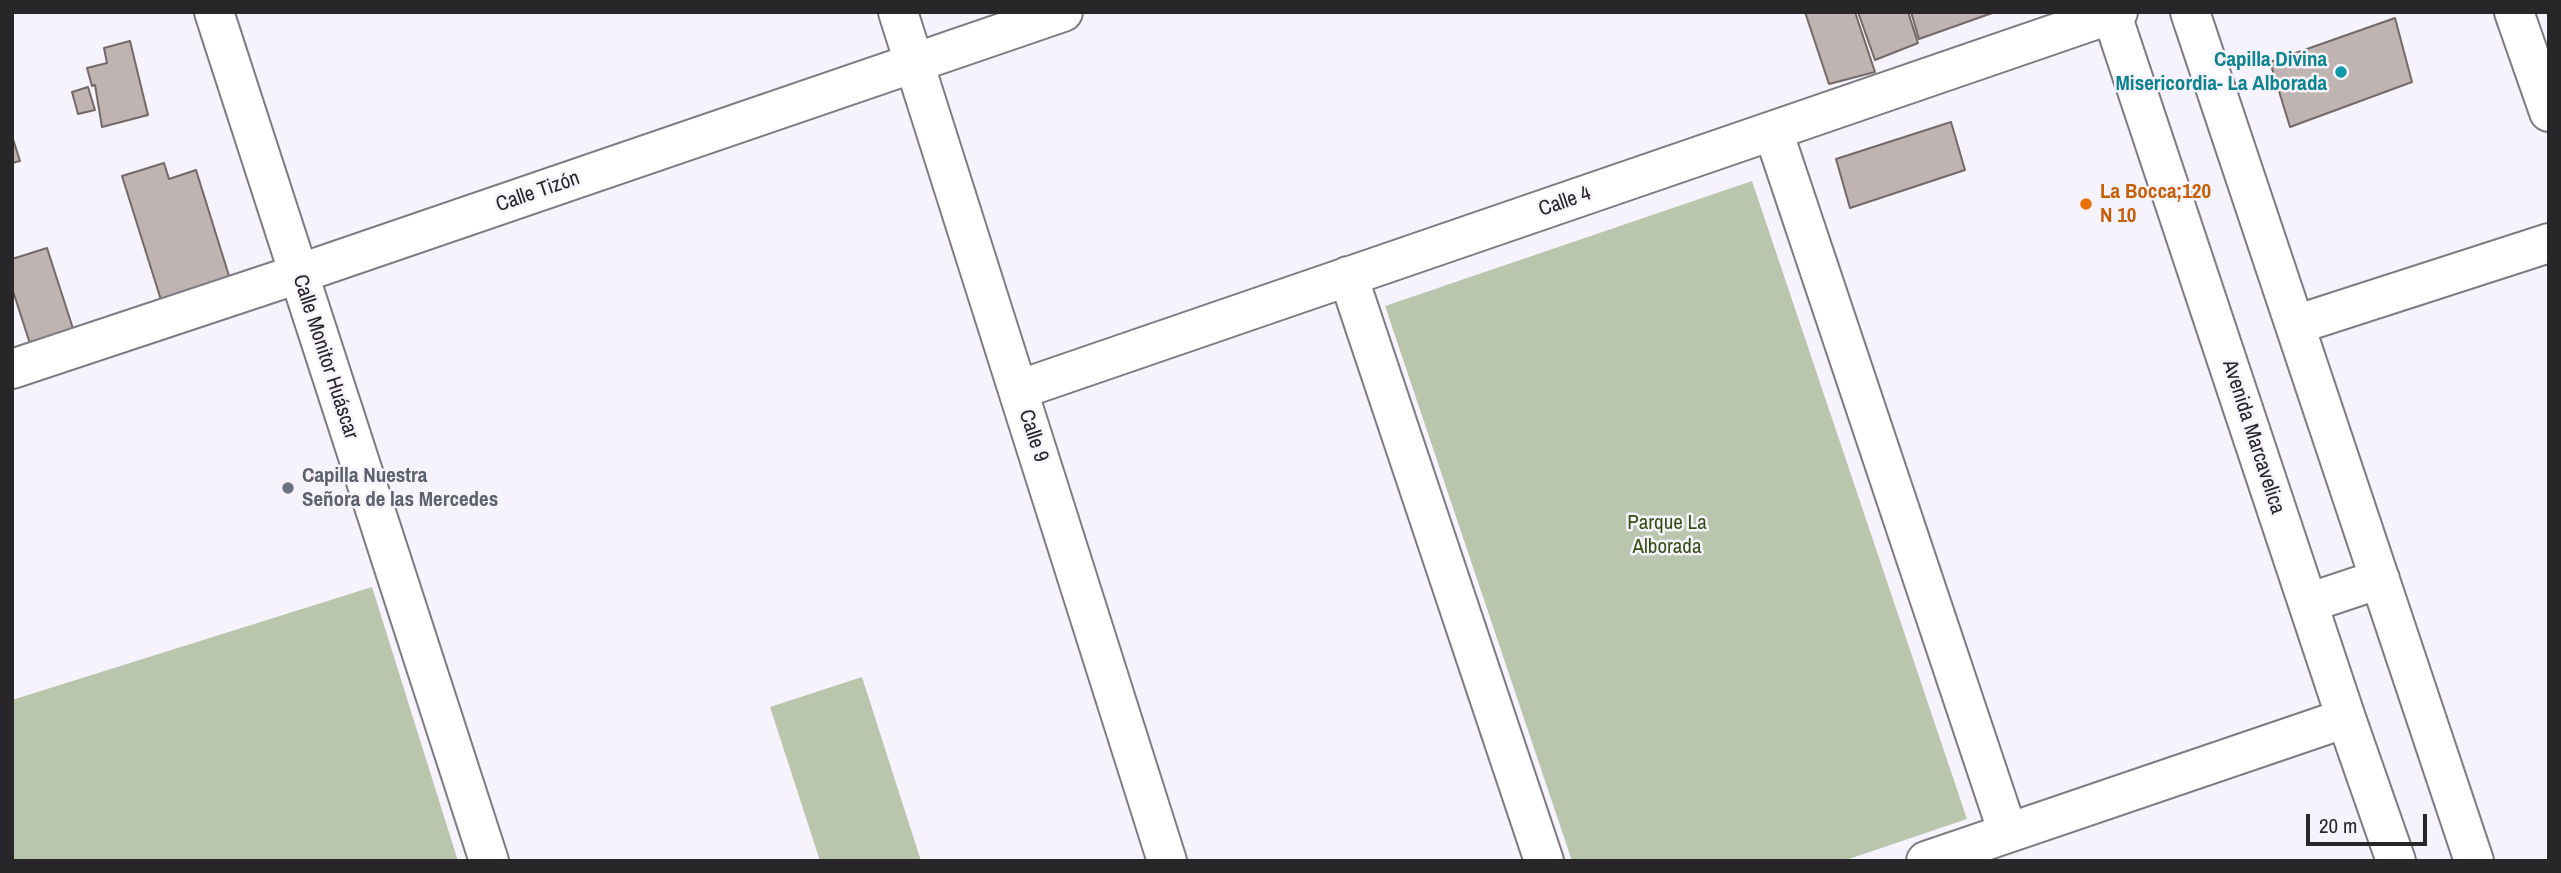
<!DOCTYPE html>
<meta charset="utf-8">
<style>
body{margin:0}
#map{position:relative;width:2561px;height:873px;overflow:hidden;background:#f7f3fc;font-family:"Archivo Narrow",sans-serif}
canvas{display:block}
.frame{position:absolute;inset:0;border:14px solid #282629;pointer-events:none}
.scale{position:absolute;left:2306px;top:814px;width:121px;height:32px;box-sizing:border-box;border:4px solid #282629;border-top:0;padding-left:9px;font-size:21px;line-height:24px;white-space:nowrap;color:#282629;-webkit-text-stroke:5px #f7f3fc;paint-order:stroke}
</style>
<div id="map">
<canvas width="2561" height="873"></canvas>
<div class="frame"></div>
<div class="scale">20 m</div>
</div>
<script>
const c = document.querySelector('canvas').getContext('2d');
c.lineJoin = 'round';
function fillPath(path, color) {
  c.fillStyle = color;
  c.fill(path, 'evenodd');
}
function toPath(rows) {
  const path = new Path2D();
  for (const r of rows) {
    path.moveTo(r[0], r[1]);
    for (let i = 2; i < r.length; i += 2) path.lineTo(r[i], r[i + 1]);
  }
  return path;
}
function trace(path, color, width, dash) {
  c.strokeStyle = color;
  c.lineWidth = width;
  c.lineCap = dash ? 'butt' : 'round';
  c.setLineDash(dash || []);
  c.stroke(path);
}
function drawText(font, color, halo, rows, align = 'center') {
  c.font = font + ' "Archivo Narrow",sans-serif';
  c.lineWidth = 5;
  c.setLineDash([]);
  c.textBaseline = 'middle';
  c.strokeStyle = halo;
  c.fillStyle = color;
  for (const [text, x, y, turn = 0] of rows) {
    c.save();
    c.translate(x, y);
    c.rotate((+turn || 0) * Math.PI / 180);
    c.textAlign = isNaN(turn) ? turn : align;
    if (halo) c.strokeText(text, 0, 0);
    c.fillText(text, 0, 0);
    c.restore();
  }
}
fillPath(toPath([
 [1752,181,1967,819,1843,861,1572,861,1385,306],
 [372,587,458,861,12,861,12,700],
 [862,677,921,861,820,861,770,707]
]), '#b9c6ad');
const building = toPath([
 [1805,12,1855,12,1875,72,1829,84,1805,12],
 [1858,12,1908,12,1918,43,1875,60,1858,12],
 [1911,12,1995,12,1919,39,1911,12],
 [2395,18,2412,82,2290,127,2270,62,2395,18],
 [130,41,148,115,102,127,95,85,92,86,87,68,107,63,104,48,130,41],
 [88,87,95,110,78,114,72,92,88,87],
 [1951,122,1965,170,1850,208,1836,159,1951,122],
 [12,136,20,161,12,163,12,136],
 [164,163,169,179,196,170,230,279,161,300,122,176,164,163],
 [47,248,78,344,35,359,12,288,12,259,47,248]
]);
fillPath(building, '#bfb4b1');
trace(building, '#736967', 2);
const minor = toPath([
 [214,12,489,861],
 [898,12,1167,861],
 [2111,12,2346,718,2396,861],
 [2190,12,2474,861],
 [2514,12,2549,112],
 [1773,131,2008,833],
 [1348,276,1544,861],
 [2295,325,2549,243],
 [12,369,298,274,1063,12],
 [1018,390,2118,12],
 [2308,603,2380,579],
 [1926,861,2346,718]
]);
trace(minor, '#7e7b83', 42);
trace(minor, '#fff', 38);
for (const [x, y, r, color] of [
 [2341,72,7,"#0f9aa8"],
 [2086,204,7,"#e8710a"],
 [288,488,7,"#6b7280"]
]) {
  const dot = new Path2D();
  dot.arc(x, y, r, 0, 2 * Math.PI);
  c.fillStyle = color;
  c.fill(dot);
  trace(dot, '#f7f3fc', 2.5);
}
drawText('bold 21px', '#0d838f', '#f7f3fc', [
 ["Capilla Divina",2327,60],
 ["Misericordia- La Alborada",2327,84]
], 'right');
drawText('21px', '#282629', '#f7f3fc', [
 ["Calle Tizón",538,192,-19],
 ["Calle 4",1565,202,-19],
 ["Calle Monitor Huáscar",325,357,72],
 ["Calle 9",1033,436,72],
 ["Avenida Marcavelica",2253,437,72]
]);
drawText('bold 21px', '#c56008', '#f7f3fc', [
 ["La Bocca;120",2100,192],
 ["N 10",2100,216]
], 'left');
drawText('bold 21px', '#5b616d', '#f7f3fc', [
 ["Capilla Nuestra",302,476],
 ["Señora de las Mercedes",302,500]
], 'left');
drawText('21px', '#365014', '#f7f3fc', [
 ["Parque La",1667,523],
 ["Alborada",1667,547]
]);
</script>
